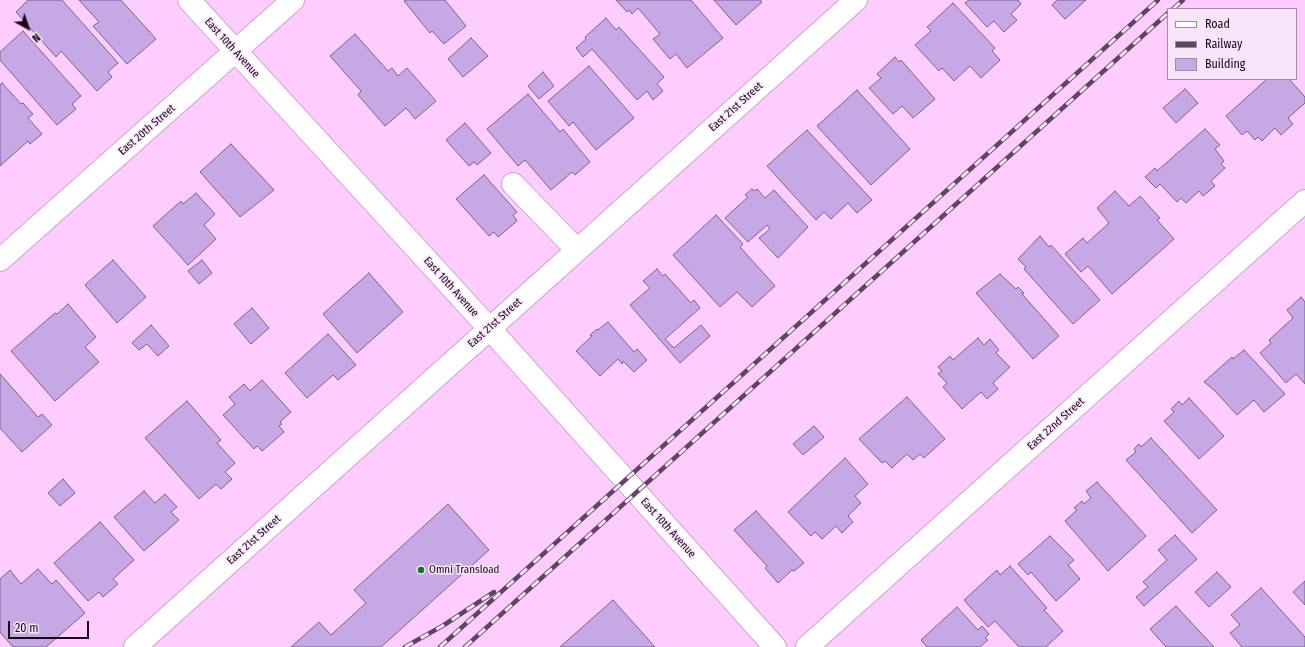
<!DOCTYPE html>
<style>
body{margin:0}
#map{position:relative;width:1305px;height:647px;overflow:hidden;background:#feccfe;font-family:"Fira Sans Condensed",sans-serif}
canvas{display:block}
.legend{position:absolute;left:1167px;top:8px;width:130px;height:72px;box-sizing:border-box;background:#f9e5f9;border:1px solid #9f8c9f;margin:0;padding:5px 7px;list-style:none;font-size:12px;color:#180718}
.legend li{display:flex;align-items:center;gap:8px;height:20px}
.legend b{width:20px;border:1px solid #9f8c9f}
.north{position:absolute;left:8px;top:8px;width:40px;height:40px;-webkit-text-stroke:3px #f9e5f9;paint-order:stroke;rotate:140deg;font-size:11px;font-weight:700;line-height:16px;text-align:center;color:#180718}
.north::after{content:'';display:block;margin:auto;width:14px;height:18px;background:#180718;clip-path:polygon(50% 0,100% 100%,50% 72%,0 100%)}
.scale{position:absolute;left:8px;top:621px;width:81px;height:18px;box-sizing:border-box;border:2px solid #180718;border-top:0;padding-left:5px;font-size:12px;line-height:14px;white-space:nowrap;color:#180718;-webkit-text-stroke:3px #f9e5f9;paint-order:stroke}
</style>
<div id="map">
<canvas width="1305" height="647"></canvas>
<ul class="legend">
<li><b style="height:5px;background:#fff"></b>Road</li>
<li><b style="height:5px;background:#604560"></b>Railway</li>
<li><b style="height:11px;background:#c5a8e4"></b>Building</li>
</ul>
<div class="north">N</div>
<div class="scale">20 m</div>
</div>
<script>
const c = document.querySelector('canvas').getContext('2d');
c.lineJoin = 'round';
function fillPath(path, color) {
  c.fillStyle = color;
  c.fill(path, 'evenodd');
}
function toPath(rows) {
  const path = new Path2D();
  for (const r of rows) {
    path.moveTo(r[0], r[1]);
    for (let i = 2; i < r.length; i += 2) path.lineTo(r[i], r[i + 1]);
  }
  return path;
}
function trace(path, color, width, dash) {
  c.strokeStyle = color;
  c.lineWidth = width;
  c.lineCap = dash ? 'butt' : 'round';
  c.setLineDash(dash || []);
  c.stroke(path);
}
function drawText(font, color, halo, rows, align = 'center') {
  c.font = font + ' "Fira Sans Condensed",sans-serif';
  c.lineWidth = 3;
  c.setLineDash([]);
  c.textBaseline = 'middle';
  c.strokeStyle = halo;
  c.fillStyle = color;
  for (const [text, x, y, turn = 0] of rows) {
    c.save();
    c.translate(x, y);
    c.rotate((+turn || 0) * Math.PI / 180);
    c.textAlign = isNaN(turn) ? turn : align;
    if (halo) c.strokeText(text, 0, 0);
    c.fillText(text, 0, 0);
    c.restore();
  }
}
const building = toPath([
 [28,0,62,0,118,63,108,72,112,77,97,91,61,51,56,57,16,12,28,0],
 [79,0,121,0,156,39,127,64,93,26,99,22,79,0],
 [406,0,445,0,466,26,444,44,432,31,430,33,404,1,406,0],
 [616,0,691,0,723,38,687,68,676,54,670,59,653,39,660,34,638,8,632,14,629,10,627,12,616,0],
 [714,0,760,0,762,2,736,25,714,0],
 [969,0,1018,0,1021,4,1011,14,1017,20,1004,32,994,21,987,27,965,3,969,0],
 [1057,0,1086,0,1065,19,1052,5,1057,0],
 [953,3,995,48,992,51,1000,60,981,78,970,66,954,81,942,68,939,71,915,45,931,31,927,27,953,3],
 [606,18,616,30,619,27,664,77,657,84,663,91,653,100,647,91,637,100,592,49,583,57,576,48,586,39,585,37,606,18],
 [23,31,81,96,72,104,76,109,57,125,0,60,0,52,23,31],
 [355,34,388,71,392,68,398,76,407,68,436,101,415,119,406,108,385,126,358,95,361,91,330,56,355,34],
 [471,38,488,56,463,77,448,59,471,38],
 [895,57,899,62,901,60,935,99,913,118,902,106,893,114,869,88,881,78,877,74,895,57],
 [589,66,634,118,596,150,573,122,569,126,548,101,589,66],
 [543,72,554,86,539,99,528,86,543,72],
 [1267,79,1289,79,1305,97,1305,103,1288,118,1293,124,1281,135,1275,128,1262,141,1258,137,1255,140,1247,131,1242,135,1226,116,1267,79],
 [2,83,21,104,23,103,33,114,28,118,42,134,30,144,28,141,0,166,0,85,2,83],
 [1185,89,1198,103,1176,123,1163,108,1185,89],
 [857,90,910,149,871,185,817,126,857,90],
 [528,94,560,132,563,129,590,162,575,175,572,172,551,190,525,160,518,166,487,129,528,94],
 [465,123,491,153,477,165,474,162,469,166,446,140,465,123],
 [1205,129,1220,145,1215,149,1224,161,1221,164,1225,168,1211,181,1215,186,1203,196,1199,191,1186,203,1181,198,1177,202,1160,184,1156,188,1145,177,1155,168,1157,171,1205,129],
 [807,130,872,200,857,213,848,203,831,219,824,212,816,220,767,166,807,130],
 [231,144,274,190,240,217,200,172,231,144],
 [484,175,517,212,513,215,517,221,498,237,494,232,489,236,456,199,484,175],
 [752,189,754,191,757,189,765,198,774,190,808,227,778,258,759,238,770,229,767,225,748,242,725,218,748,197,745,195,752,189],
 [1115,191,1129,206,1140,196,1160,218,1157,220,1174,239,1112,294,1088,266,1081,272,1065,254,1083,238,1087,243,1109,223,1097,208,1115,191],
 [196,193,215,214,204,225,216,239,188,265,153,226,181,201,183,204,196,193],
 [716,215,743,244,740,247,775,286,752,307,737,292,720,307,673,255,716,215],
 [1040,236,1049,247,1051,245,1100,300,1073,324,1024,269,1026,267,1018,259,1040,236],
 [113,260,146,297,117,323,85,285,113,260],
 [202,260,212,273,199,284,188,271,202,260],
 [657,269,663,276,665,274,691,303,694,300,700,308,665,339,674,348,701,325,710,336,680,363,630,305,650,288,643,281,657,269],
 [369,273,403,312,357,353,323,314,369,273],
 [1000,274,1016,289,1018,287,1024,293,1022,294,1059,336,1033,359,976,293,1000,274],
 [1301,297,1305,302,1305,384,1296,374,1286,383,1260,353,1271,343,1269,340,1293,318,1287,310,1301,297],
 [68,304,96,337,85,347,99,362,55,401,11,351,55,313,57,314,68,304],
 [252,308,269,328,251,344,234,324,252,308],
 [608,322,634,352,637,349,647,360,634,372,623,361,622,364,618,359,600,376,576,351,592,336,590,335,597,329,598,330,608,322],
 [151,325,169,346,158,356,147,344,139,350,132,343,151,325],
 [328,334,356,365,338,380,333,375,307,398,285,373,328,334],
 [978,338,984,345,990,339,999,350,996,353,1010,367,993,383,998,389,987,399,981,392,962,409,943,387,947,383,938,374,942,371,938,367,950,356,953,360,978,338],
 [1244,350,1285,394,1264,412,1254,400,1237,415,1214,390,1204,382,1232,357,1233,359,1244,350],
 [0,374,38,417,42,414,52,425,22,452,0,428,0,374],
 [262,380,291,412,280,422,282,424,279,426,284,432,262,451,257,446,254,449,223,415,235,404,229,397,244,384,250,391,262,380],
 [907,397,945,439,924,458,920,454,913,460,907,454,892,468,885,461,882,463,859,439,907,397],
 [1189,398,1224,436,1199,459,1164,421,1174,412,1171,409,1179,401,1182,405,1189,398],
 [187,401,221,440,217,443,235,463,225,472,232,479,221,489,216,484,199,499,145,438,187,401],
 [814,426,824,437,803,455,793,444,814,426],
 [1151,438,1217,510,1192,533,1126,460,1136,452,1134,449,1139,444,1141,447,1151,438],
 [845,458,868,484,855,496,861,503,848,516,853,522,842,533,836,526,822,539,815,532,811,536,788,512,845,458],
 [63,479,75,493,60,506,48,493,63,479],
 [1097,482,1146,536,1108,571,1065,521,1077,510,1074,508,1082,501,1084,504,1091,498,1086,491,1097,482],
 [144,491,155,503,165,494,177,507,171,512,179,520,144,551,114,517,144,491],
 [448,504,489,550,381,647,291,647,319,622,331,635,366,603,354,590,448,504],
 [756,511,804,563,794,571,792,570,778,583,765,568,767,566,734,530,756,511],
 [100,522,134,560,113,579,118,584,103,597,99,592,88,601,54,563,100,522],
 [1175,535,1197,559,1144,606,1136,597,1148,587,1143,582,1167,560,1158,550,1175,535],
 [1050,536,1074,560,1068,565,1080,579,1056,601,1031,572,1028,575,1018,564,1050,536],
 [1010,566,1047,608,1044,610,1063,631,1046,647,1019,647,995,621,988,627,964,600,997,570,1000,575,1010,566],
 [38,569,52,584,56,580,85,613,46,647,13,647,0,632,0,579,10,570,21,584,38,569],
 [1217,572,1231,587,1209,607,1195,592,1217,572],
 [1305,581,1305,605,1293,592,1305,581],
 [1261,588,1305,637,1305,647,1242,647,1230,633,1240,625,1231,615,1261,588],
 [613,600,655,647,560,647,613,600],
 [1176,606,1214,647,1166,647,1150,629,1176,606],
 [957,607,978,630,982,626,989,634,985,638,988,640,980,647,927,647,921,640,957,607]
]);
fillPath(building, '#c5a8e4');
trace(building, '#7b6196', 1);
const minor = toPath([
 [189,0,489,328,775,647],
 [513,184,577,250],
 [0,260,293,0],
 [135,647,856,0],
 [807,647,1305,201]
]);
trace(minor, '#d0a0d0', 24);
trace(minor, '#fff', 22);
const rail = toPath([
 [1173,9,1183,0],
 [405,647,444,625,494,592],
 [440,647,1158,0],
 [465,647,1168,13]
]);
trace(rail, '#604560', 4.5);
trace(rail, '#f9e5f9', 3, [9]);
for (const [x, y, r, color] of [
 [421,570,4,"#0e7527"]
]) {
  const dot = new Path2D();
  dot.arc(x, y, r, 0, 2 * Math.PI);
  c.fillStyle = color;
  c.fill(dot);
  trace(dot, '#f9e5f9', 1.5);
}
drawText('11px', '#180718', '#f9e5f9', [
 ["East 10th Avenue",232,48,48],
 ["East 21st Street",736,107,-42],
 ["East 20th Street",147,130,-41],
 ["East 10th Avenue",451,287,48],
 ["East 21st Street",495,323,-42],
 ["East 22nd Street",1056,424,-42],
 ["East 10th Avenue",668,528,48],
 ["East 21st Street",254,540,-42]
]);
drawText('11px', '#180718', '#f9e5f9', [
 ["Omni Transload",429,570]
], 'left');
</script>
